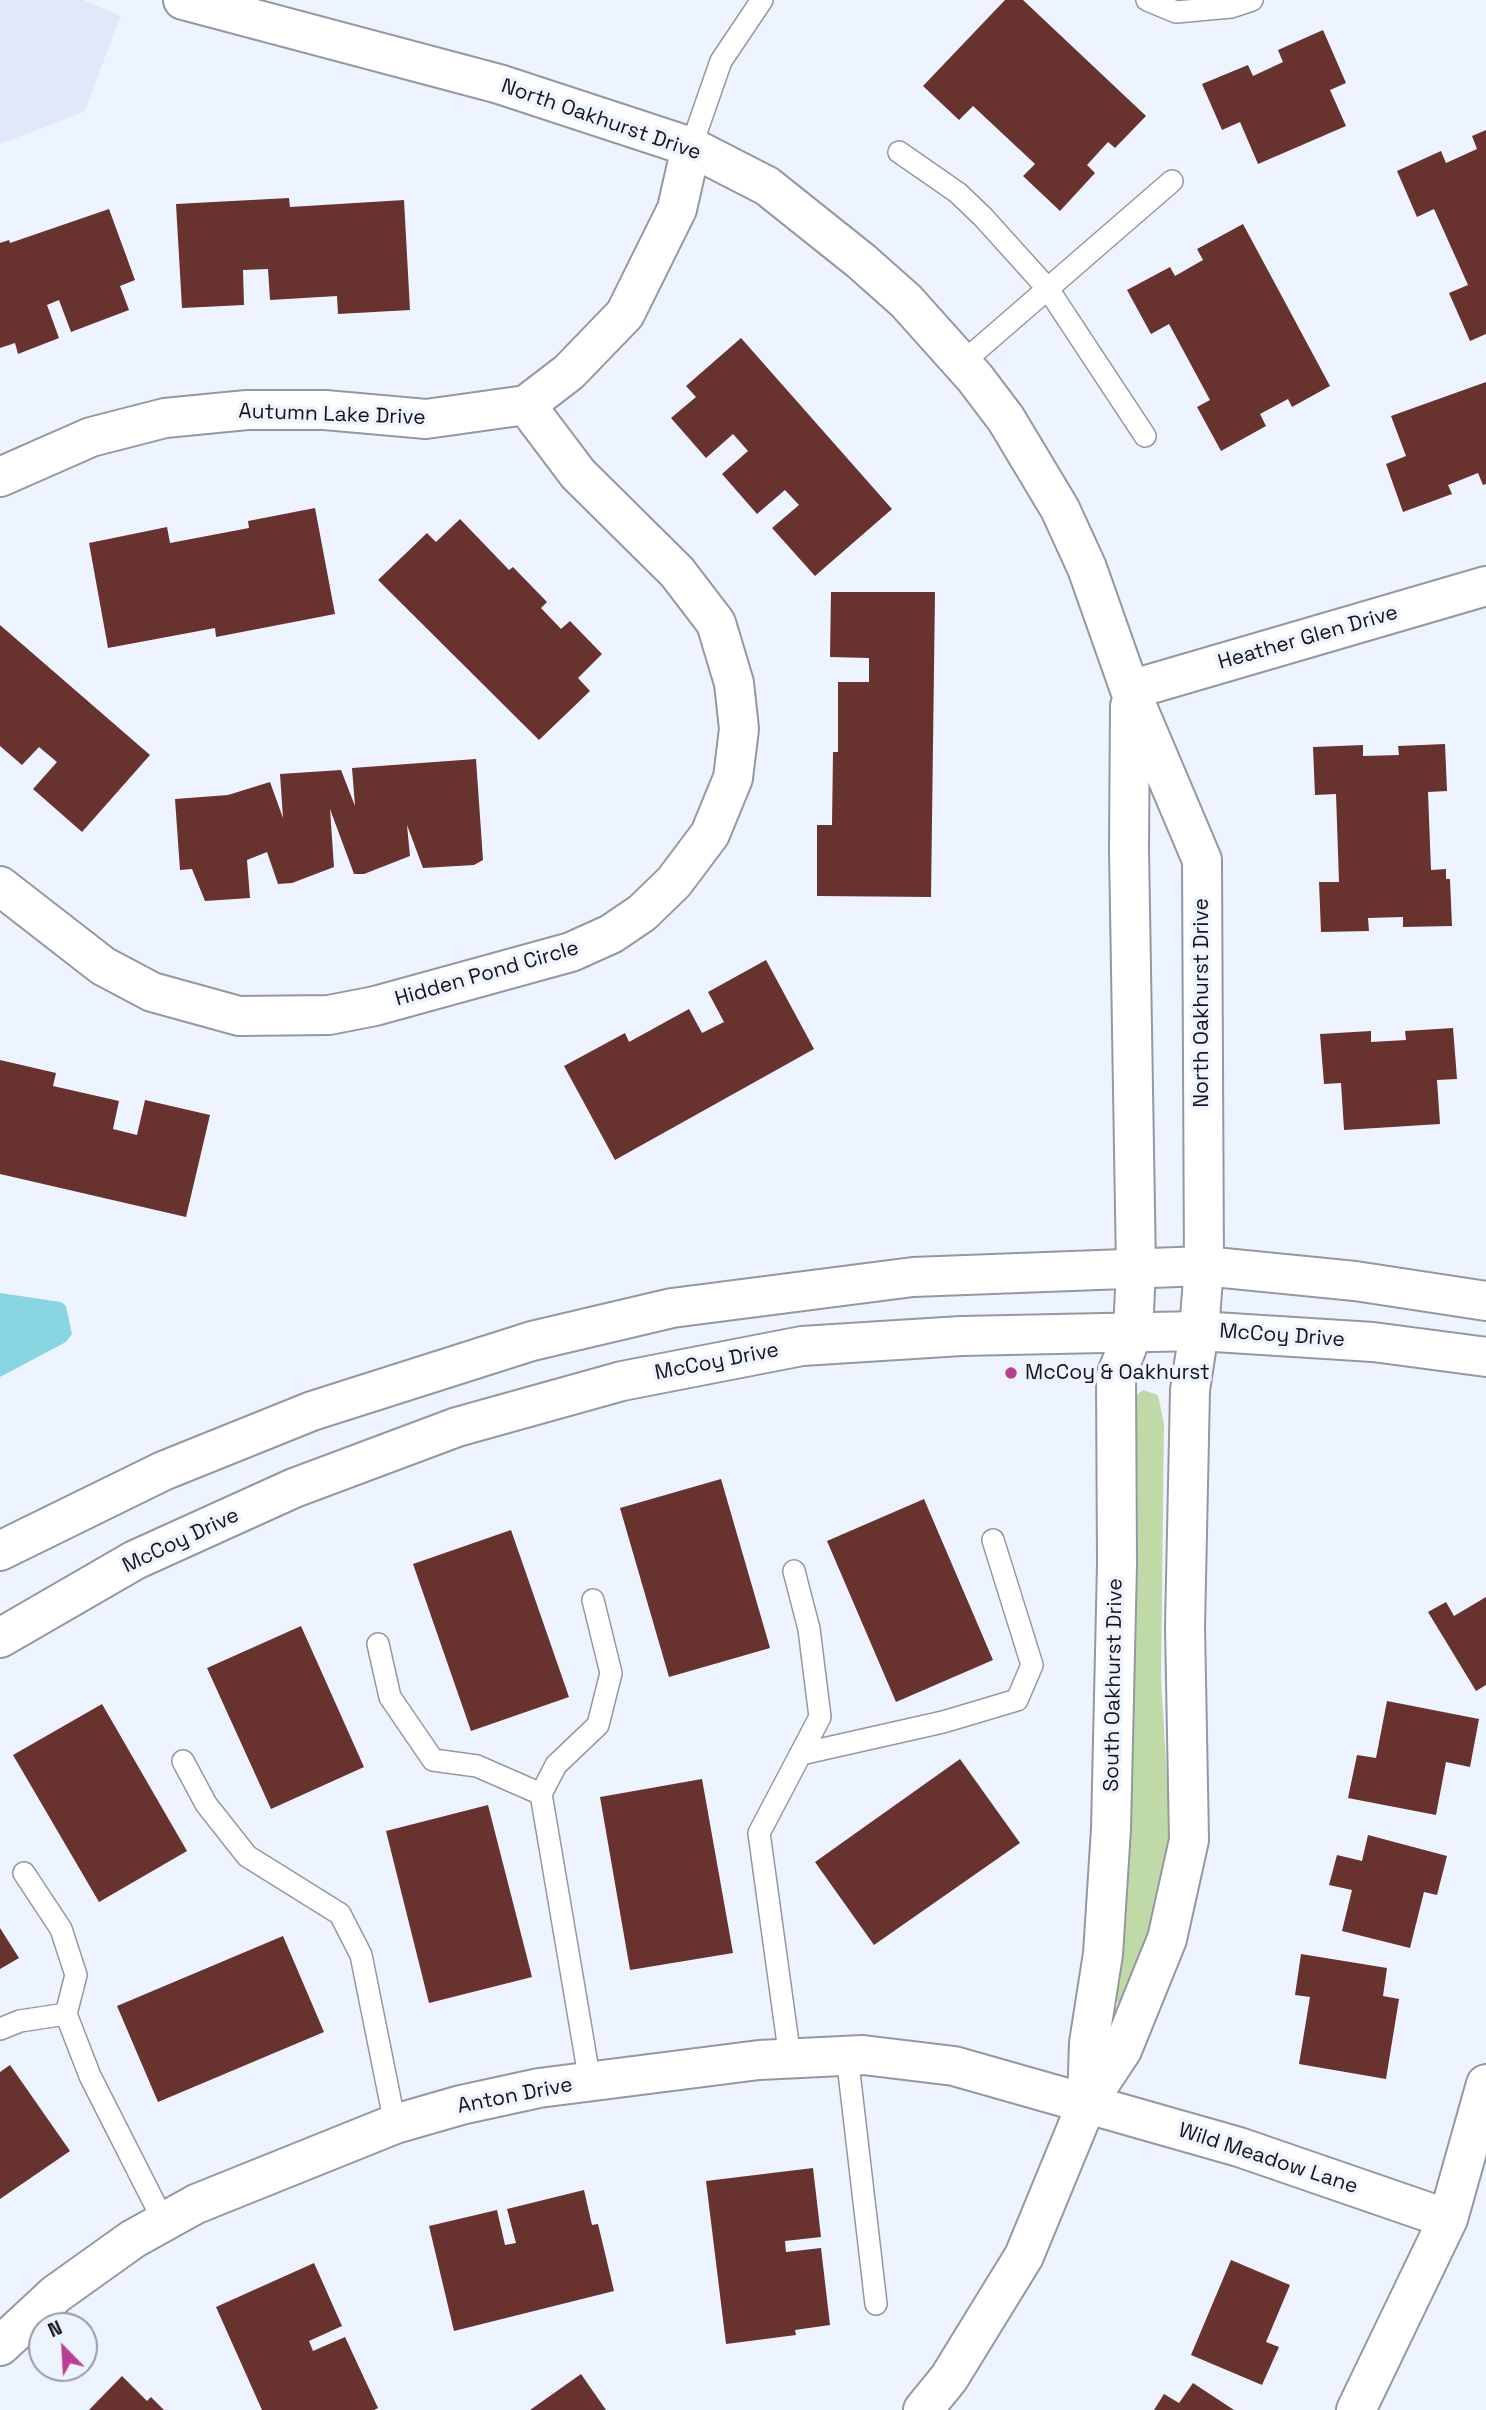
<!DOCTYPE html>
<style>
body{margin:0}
#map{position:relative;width:1486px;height:2410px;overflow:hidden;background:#eef4ff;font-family:"Space Grotesk",sans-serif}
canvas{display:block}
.north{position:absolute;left:28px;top:2312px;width:70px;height:70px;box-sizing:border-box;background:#eef4ff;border:2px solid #979ba3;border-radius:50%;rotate:336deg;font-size:19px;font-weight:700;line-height:28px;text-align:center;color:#141519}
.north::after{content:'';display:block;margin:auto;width:24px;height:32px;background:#b93f92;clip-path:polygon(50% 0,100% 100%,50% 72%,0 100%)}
</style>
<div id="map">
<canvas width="1486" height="2410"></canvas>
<div class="north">N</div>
</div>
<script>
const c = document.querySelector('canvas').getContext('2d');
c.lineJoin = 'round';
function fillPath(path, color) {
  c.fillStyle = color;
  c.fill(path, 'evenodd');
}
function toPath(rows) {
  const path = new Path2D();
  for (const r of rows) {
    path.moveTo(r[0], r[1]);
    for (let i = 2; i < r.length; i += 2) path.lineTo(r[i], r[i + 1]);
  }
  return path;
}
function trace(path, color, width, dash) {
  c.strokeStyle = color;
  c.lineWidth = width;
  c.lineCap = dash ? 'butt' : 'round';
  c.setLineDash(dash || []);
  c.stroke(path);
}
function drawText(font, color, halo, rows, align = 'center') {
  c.font = font + ' "Space Grotesk",sans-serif';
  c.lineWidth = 7;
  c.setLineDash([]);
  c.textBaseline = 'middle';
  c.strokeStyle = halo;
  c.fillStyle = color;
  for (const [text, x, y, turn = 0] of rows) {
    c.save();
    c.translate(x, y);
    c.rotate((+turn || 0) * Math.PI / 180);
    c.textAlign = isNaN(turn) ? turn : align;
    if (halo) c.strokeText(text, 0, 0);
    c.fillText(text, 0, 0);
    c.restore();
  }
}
fillPath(toPath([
 [0,0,83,0,121,16,84,112,0,144]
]), '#e0e9fa');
fillPath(toPath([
 [1143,1390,1158,1395,1164,1424,1161,1678,1171,1845,1153,1931,1122,2006,1114,1999,1132,1399]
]), '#bfd9a7');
fillPath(toPath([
 [0,1293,61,1302,66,1306,72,1334,66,1342,0,1377]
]), '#88d6e1');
fillPath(toPath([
 [1005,0,1023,0,1146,116,1115,148,1108,142,1087,165,1095,173,1060,211,1023,176,1035,164,973,106,959,120,923,86],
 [1323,30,1346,83,1330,90,1346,126,1258,164,1240,122,1222,130,1202,84,1248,65,1253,76,1283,62,1278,50],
 [1486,130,1486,334,1470,341,1449,293,1468,285,1434,209,1417,217,1397,171,1441,151,1446,163,1477,149,1472,136],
 [289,198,290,207,404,200,410,310,338,314,337,296,270,300,268,269,243,270,244,305,182,308,176,204],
 [109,209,135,280,120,286,129,310,71,332,59,300,47,305,59,338,18,354,15,343,0,348,0,243,9,240,10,243],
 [1243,224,1330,386,1292,407,1288,399,1260,414,1266,426,1221,451,1197,407,1210,400,1169,324,1151,334,1127,290,1170,267,1175,276,1203,260,1197,249],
 [741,338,892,509,815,576,772,528,799,505,785,490,757,514,722,474,748,451,733,434,706,458,671,418,696,397,686,386],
 [1486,382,1486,484,1483,485,1478,473,1448,485,1452,494,1403,512,1386,464,1406,456,1391,416],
 [315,508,335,614,216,637,215,628,108,648,89,543,167,527,170,543,249,528,248,521],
 [460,519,509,570,513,567,547,602,541,608,561,629,570,621,602,654,578,678,590,691,539,740,378,580,427,533,436,542],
 [831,592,935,592,931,897,817,896,817,825,832,825,833,752,838,752,838,682,869,682,869,658,830,657],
 [0,625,150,755,82,832,33,789,57,762,39,747,22,765,0,746],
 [1445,744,1447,791,1428,792,1431,870,1446,869,1446,879,1450,879,1452,926,1403,927,1403,917,1368,918,1369,931,1321,932,1319,882,1339,882,1336,794,1315,795,1313,747,1363,745,1363,756,1399,755,1398,746],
 [476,759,483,860,474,865,423,868,407,825,410,856,364,874,354,874,330,809,334,867,292,883,278,884,267,852,247,860,250,898,205,901,192,869,180,870,175,799,228,795,270,782,283,818,280,774,341,770,355,806,352,768],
 [766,960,814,1049,615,1160,564,1066,625,1033,629,1042,689,1009,702,1033,724,1022,708,992],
 [1453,1028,1457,1079,1437,1080,1440,1124,1344,1130,1341,1083,1324,1084,1320,1034,1371,1031,1371,1042,1406,1040,1405,1031],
 [0,1060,56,1073,53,1086,119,1101,113,1129,137,1135,145,1100,210,1115,186,1217,0,1174],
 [721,1479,770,1648,669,1677,620,1508],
 [924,1499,993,1660,896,1702,827,1541],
 [511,1530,569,1697,471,1731,413,1564],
 [1486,1597,1486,1685,1476,1691,1428,1612,1446,1602,1454,1616],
 [301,1626,364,1767,271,1809,207,1668],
 [1387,1701,1479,1719,1470,1767,1446,1762,1436,1815,1348,1798,1357,1755,1376,1758],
 [102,1704,187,1851,99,1902,13,1755],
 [960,1759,1020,1843,874,1945,815,1862],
 [702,1779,733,1953,630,1970,600,1797],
 [488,1805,532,1977,429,2003,386,1831],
 [1368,1835,1447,1856,1437,1895,1424,1892,1410,1948,1342,1931,1352,1890,1329,1885,1337,1855,1362,1861],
 [0,1928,19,1958,0,1969],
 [283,1936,324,2032,158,2102,117,2006],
 [1301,1954,1387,1968,1383,1996,1399,1999,1386,2079,1299,2064,1310,1997,1295,1995],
 [10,2065,70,2151,0,2199,0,2072],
 [813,2168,821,2237,785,2241,786,2252,821,2248,830,2325,795,2330,796,2335,726,2344,706,2181],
 [584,2190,592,2225,598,2224,614,2291,454,2331,429,2226,497,2210,505,2245,516,2243,507,2209],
 [1231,2260,1290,2285,1266,2342,1279,2347,1262,2385,1191,2355],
 [314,2263,342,2326,309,2341,313,2351,345,2337,378,2408,374,2410,262,2410,216,2307],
 [581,2374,606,2410,530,2410],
 [122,2376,147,2401,151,2397,164,2410,89,2410],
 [1193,2383,1234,2410,1154,2410,1164,2394,1179,2403]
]), '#68322e');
const lane = toPath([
 [1147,0,1176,12,1231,7,1252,0],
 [691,147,721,61,762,0],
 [899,152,958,193,983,217,1048,289,1145,436],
 [962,363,1172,181],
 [378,1644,390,1697,433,1760,477,1766,541,1794],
 [801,1754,943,1722,1017,1700,1032,1665,993,1540],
 [183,1761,206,1804,247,1856,340,1914,361,1955,395,2124],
 [24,1873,61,1929,76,1975,66,2014,90,2076,164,2222],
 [0,2029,20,2021,66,2014],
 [847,2055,876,2304],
 [790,2058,759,1833,820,1717,809,1629,794,1571],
 [590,2082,541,1794,556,1765,598,1725,611,1673,593,1600]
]);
const street = toPath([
 [183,0,499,84,691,147,767,186,861,261,906,301,975,378,1006,419,1060,509,1087,568,1130,690,1202,860,1204,1266,1199,1331,1190,1390,1185,1627,1189,1840,1167,1939,1122,2050,1087,2103,1024,2256,949,2378,923,2410],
 [0,477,91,437,165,418,247,410,325,410,426,419,526,405,569,372,625,314,677,209,691,147],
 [1130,690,1486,586],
 [0,886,103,966,152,992,239,1016,329,1015,375,1006,571,952,611,934,642,913,674,882,710,834,733,778,739,729,734,683,716,623,677,572,578,474,526,405],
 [1087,2103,1089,2043,1103,1954,1111,1829,1117,1564,1116,1376,1133,1332,1136,1269,1129,849,1130,706],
 [0,2346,56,2294,133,2239,196,2204,395,2124,461,2105,539,2088,759,2060,863,2055,954,2066,1239,2147,1448,2219],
 [1356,2410,1448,2219,1486,2084]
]);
const secondary = toPath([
 [0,1551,163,1471,312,1411,532,1341,672,1308,913,1277,1204,1266,1355,1281,1486,1301],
 [0,1638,135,1560,294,1488,457,1427,622,1381,802,1346,961,1336,1199,1331,1373,1342,1486,1357]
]);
trace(lane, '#9398a2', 24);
trace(street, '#9398a2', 42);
trace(secondary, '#9398a2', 42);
trace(lane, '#fff', 21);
trace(street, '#fff', 38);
trace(secondary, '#fff', 38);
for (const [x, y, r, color] of [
 [1011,1373,7,"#b93f92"]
]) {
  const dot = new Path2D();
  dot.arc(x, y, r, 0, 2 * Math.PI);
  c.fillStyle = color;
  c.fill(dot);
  trace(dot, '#eef4ff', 2.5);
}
drawText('21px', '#141519', '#eef4ff', [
 ["North Oakhurst Drive",601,120,19],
 ["Autumn Lake Drive",332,415,2],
 ["Heather Glen Drive",1308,638,-16],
 ["Hidden Pond Circle",487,974,-16],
 ["North Oakhurst Drive",1202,1003,-90],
 ["McCoy Drive",1282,1336,4],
 ["McCoy Drive",717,1362,-11],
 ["McCoy Drive",181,1541,-25],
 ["South Oakhurst Drive",1114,1685,-89],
 ["Anton Drive",515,2096,-11],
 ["Wild Meadow Lane",1268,2159,18]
]);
drawText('21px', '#141519', '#eef4ff', [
 ["McCoy & Oakhurst",1025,1373]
], 'left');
</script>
